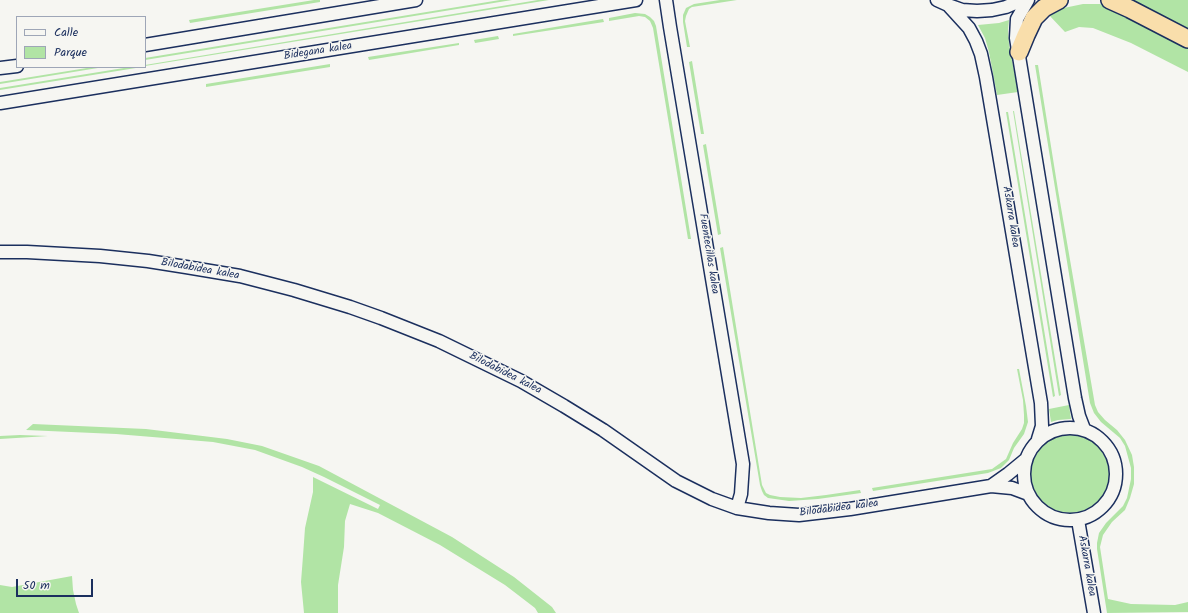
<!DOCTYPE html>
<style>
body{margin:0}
#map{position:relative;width:1188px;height:613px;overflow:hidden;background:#f6f6f2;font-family:Kalam,sans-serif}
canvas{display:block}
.legend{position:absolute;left:16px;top:16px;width:130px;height:52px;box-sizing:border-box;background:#f6f6f2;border:1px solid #9ea6b7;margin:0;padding:5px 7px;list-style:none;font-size:12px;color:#1b2f5e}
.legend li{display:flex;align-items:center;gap:8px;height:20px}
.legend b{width:20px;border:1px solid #9ea6b7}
.scale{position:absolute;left:16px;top:579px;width:77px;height:18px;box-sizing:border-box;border:2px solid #1b2f5e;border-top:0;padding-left:5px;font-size:12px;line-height:14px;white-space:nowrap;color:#1b2f5e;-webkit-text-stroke:3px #f6f6f2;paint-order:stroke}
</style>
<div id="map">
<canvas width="1188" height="613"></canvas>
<ul class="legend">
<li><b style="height:5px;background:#f6f6f2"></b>Calle</li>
<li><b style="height:11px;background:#b1e4a5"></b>Parque</li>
</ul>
<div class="scale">50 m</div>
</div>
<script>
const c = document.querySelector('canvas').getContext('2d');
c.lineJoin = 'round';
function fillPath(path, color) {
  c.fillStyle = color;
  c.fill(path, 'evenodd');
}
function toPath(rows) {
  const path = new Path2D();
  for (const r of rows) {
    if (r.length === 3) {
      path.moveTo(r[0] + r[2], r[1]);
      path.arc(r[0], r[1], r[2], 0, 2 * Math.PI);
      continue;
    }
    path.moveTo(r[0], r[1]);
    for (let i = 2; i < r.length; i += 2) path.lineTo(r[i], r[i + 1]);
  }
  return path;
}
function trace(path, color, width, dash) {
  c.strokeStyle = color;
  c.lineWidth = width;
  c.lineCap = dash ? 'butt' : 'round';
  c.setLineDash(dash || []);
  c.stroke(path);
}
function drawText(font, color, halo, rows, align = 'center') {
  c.font = font + ' Kalam,sans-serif';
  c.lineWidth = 3;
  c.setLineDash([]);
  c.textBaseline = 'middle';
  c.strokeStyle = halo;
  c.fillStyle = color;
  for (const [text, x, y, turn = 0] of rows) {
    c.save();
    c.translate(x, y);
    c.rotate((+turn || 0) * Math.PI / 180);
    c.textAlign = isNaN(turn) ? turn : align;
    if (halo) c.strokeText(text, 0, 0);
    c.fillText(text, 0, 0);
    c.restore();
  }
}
fillPath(toPath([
 [314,0,320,0,320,2,190,23,189,20],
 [500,0,512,0,145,60,145,58],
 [538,0,549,0,145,66,145,65],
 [720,0,737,0,692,7,689,9,686,16,685,21,690,47,687,47,683,22,683,15,686,8,694,4],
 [1124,0,1188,0,1188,32],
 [1083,4,1100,4,1124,13,1188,47,1188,72,1131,43,1093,28,1079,27,1065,32,1049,15,1059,9],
 [635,13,645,14,650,17,654,21,656,26,691,239,688,239,653,28,650,21,645,17,639,16,609,21,609,18],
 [603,19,604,22,513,36,513,34],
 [1009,20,1008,30,1009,44,1018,92,997,95,989,52,985,38,978,25,999,23],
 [498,36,499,39,475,43,474,40],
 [459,43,459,45,369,60,368,57],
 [692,61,704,134,701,134,689,62],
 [330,64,330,67,206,87,206,84],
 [1035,65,1038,65,1058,190,1095,405,1098,412,1105,420,1117,430,1125,440,1132,455,1134,467,1134,484,1130,498,1125,510,1112,522,1103,535,1100,547,1108,599,1131,604,1175,605,1188,602,1188,612,1107,613,1097,549,1097,543,1099,533,1106,523,1123,506,1127,498,1131,479,1131,468,1125,446,1120,438,1101,422,1094,413,1090,403],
 [93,67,104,67,0,84,0,82],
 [130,67,142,67,0,90,0,88],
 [1013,111,1014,111,1061,395,1059,396],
 [1006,112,1008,112,1055,396,1053,397],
 [706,144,721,234,718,235,703,145],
 [723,247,762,485,766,493,770,495,780,497,801,498,826,495,860,490,861,493,818,499,789,501,768,498,764,495,762,491,760,485,720,248],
 [1017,369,1019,369,1026,406,1028,422,1024,434,1014,448,1009,460,1001,468,988,473,873,491,872,488,992,469,1006,459,1013,443,1022,429,1024,423,1024,415,1023,400],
 [1069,405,1071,419,1058,420,1051,422,1049,409],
 [33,424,146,429,227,439,262,446,319,466,452,537,514,577,552,607,556,613,538,613,535,608,505,585,440,545,378,513,350,504,345,521,344,547,338,585,338,613,304,613,301,582,303,556,305,528,313,492,313,477,378,509,380,505,324,477,302,467,255,450,213,442,116,434,26,430],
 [20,435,48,436,0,439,0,436],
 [1070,474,39],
 [72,576,73,590,76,604,79,613,0,613,0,585,12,587]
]), '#b1e4a5');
const minor = toPath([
 [666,0,670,27,743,464,741,494,737,508],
 [937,0,948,5,962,10,977,11,992,10,1006,7,1022,0],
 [1028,0,1017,19,1016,38,1075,398,1079,416,1084,429],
 [948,5,969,28,976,41,981,54,986,77,1041,403,1042,426,1038,439],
 [145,45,416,0],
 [0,68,17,66],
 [0,103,636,0],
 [0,252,27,252,100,256,148,261,186,267,240,276,294,290,350,307,381,318,439,341,521,381,564,406,603,430,676,481,712,499,737,508,769,513,799,515,850,509,991,486,1012,488,1028,494],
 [1070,474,46],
 [991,486,1008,474,1025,460],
 [1078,520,1094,613]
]);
const highway = toPath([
 [1110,0,1130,9,1188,39],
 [1019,52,1026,35,1034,18,1044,8,1059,0]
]);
trace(minor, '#1b2f5e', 15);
trace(highway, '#1b2f5e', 20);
trace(minor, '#f6f6f2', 12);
trace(highway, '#f9deab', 17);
drawText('11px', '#1b2f5e', '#f6f6f2', [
 ["Bidegana kalea",318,52,-9],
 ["Askarra kalea",1010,217,81],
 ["Fuentecillas kalea",708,254,81],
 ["Bilodabidea kalea",200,270,10],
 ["Bilodabidea kalea",505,374,27],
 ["Bilodabidea kalea",839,509,-7],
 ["Askarra kalea",1086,566,80]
]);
</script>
